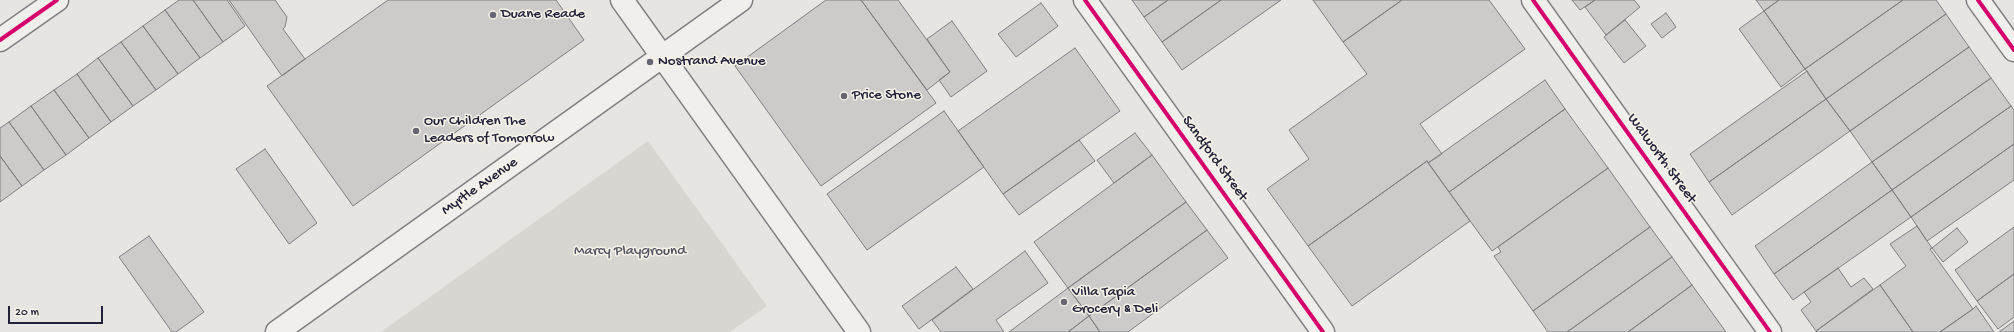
<!DOCTYPE html>
<style>
body{margin:0}
#map{position:relative;width:2014px;height:332px;overflow:hidden;background:#e7e5e1;font-family:"Gochi Hand",sans-serif}
canvas{display:block}
.scale{position:absolute;left:8px;top:306px;width:95px;height:18px;box-sizing:border-box;border:2px solid #22223b;border-top:0;padding-left:5px;font-size:12px;line-height:14px;white-space:nowrap;color:#22223b;-webkit-text-stroke:3px #f7f3e8;paint-order:stroke}
</style>
<div id="map">
<canvas width="2014" height="332"></canvas>
<div class="scale">20 m</div>
</div>
<script>
const c = document.querySelector('canvas').getContext('2d');
c.lineJoin = 'round';
function fillPath(path, color) {
  c.fillStyle = color;
  c.fill(path, 'evenodd');
}
function toPath(rows) {
  const path = new Path2D();
  for (const r of rows) {
    path.moveTo(r[0], r[1]);
    for (let i = 2; i < r.length; i += 2) path.lineTo(r[i], r[i + 1]);
  }
  return path;
}
function trace(path, color, width, dash) {
  c.strokeStyle = color;
  c.lineWidth = width;
  c.lineCap = dash ? 'butt' : 'round';
  c.setLineDash(dash || []);
  c.stroke(path);
}
function drawText(font, color, halo, rows, align = 'center') {
  c.font = font + ' "Gochi Hand",sans-serif';
  c.lineWidth = 3;
  c.setLineDash([]);
  c.textBaseline = 'middle';
  c.strokeStyle = halo;
  c.fillStyle = color;
  for (const [text, x, y, turn = 0] of rows) {
    c.save();
    c.translate(x, y);
    c.rotate((+turn || 0) * Math.PI / 180);
    c.textAlign = isNaN(turn) ? turn : align;
    if (halo) c.strokeText(text, 0, 0);
    c.fillText(text, 0, 0);
    c.restore();
  }
}
fillPath(toPath([
 [648,141,767,306,730,332,381,332]
]), '#d9d6d2');
const building = toPath([
 [179,0,193,0,223,42,200,58,165,10,179,0],
 [193,0,227,0,245,26,223,42,193,0],
 [229,0,275,0,287,17,285,27,283,29,305,59,282,76,229,0],
 [388,0,556,0,584,40,353,206,267,86,388,0],
 [826,0,861,0,936,103,821,186,735,66,826,0],
 [861,0,898,0,950,72,927,90,861,0],
 [1132,0,1168,0,1144,17,1132,0],
 [1168,0,1221,0,1162,42,1144,17,1168,0],
 [1221,0,1281,0,1182,70,1162,42,1221,0],
 [1313,0,1402,0,1343,42,1313,0],
 [1402,0,1489,0,1525,49,1420,124,1442,154,1428,163,1427,161,1308,246,1267,189,1309,159,1289,130,1367,74,1343,42,1402,0],
 [1572,0,1595,0,1580,10,1572,0],
 [1595,0,1634,0,1640,7,1606,35,1585,7,1595,0],
 [1756,0,1779,0,1764,11,1756,0],
 [1779,0,1903,0,1805,69,1764,11,1779,0],
 [1903,0,1936,0,1946,14,1826,99,1805,69,1903,0],
 [1041,3,1058,26,1016,57,998,34,1041,3],
 [165,10,200,58,178,74,143,26,165,10],
 [1764,11,1805,69,1781,87,1739,29,1764,11],
 [1666,13,1676,27,1662,38,1651,24,1666,13],
 [1946,14,1969,47,1850,131,1826,99,1946,14],
 [1625,20,1646,46,1624,63,1604,37,1625,20],
 [952,21,987,71,951,97,939,80,950,72,927,39,952,21],
 [143,26,178,74,156,90,121,42,143,26],
 [121,42,156,90,133,106,98,58,121,42],
 [1969,47,1991,78,1872,162,1850,131,1969,47],
 [1075,48,1120,111,1003,194,958,131,1075,48],
 [98,58,133,106,111,122,77,74,98,58],
 [1807,71,1826,99,1709,182,1690,154,1807,71],
 [77,74,111,122,89,138,54,90,77,74],
 [1991,78,2011,106,1892,190,1872,162,1991,78],
 [1545,80,1565,109,1449,192,1428,163,1545,80],
 [54,90,89,138,66,155,31,106,54,90],
 [1826,99,1850,131,1732,215,1709,182,1826,99],
 [31,106,66,155,44,170,9,122,31,106],
 [2011,106,2014,110,2014,144,1911,217,1892,190,2011,106],
 [1565,109,1608,168,1492,251,1449,192,1565,109],
 [944,111,984,167,867,250,827,194,944,111],
 [9,122,44,170,22,186,0,156,0,128,9,122],
 [1135,133,1152,155,1114,183,1097,160,1135,133],
 [1079,140,1095,161,1019,215,1003,194,1079,140],
 [2014,144,2014,180,1927,241,1911,217,2014,144],
 [265,149,317,223,289,244,236,169,265,149],
 [1152,155,1186,202,1068,288,1034,242,1152,155],
 [0,156,22,186,0,202,0,156],
 [1427,161,1470,221,1352,306,1308,246,1427,161],
 [1872,162,1892,190,1774,274,1755,246,1872,162],
 [1608,168,1650,227,1533,311,1494,256,1501,252,1498,247,1608,168],
 [1892,190,1911,217,1793,300,1774,274,1892,190],
 [1186,202,1207,230,1089,316,1068,288,1186,202],
 [1917,226,1932,248,1930,249,1973,309,1940,332,1913,332,1880,285,1906,266,1890,244,1917,226],
 [1650,227,1672,257,1567,332,1548,332,1533,311,1650,227],
 [2014,227,2014,274,1977,301,1955,270,2014,227],
 [1957,228,1968,242,1943,262,1932,248,1957,228],
 [1207,230,1228,258,1128,332,1100,332,1089,316,1207,230],
 [149,236,204,312,176,332,172,332,119,257,149,236],
 [1025,251,1048,283,996,320,1004,332,941,332,932,320,1025,251],
 [1672,257,1692,285,1628,332,1567,332,1672,257],
 [956,267,973,289,919,329,902,306,956,267],
 [1838,268,1851,287,1864,278,1873,289,1816,331,1801,310,1811,302,1804,292,1838,268],
 [2014,274,2014,317,1998,329,1977,301,2014,274],
 [1692,285,1726,332,1628,332,1692,285],
 [1880,285,1913,332,1817,332,1816,331,1880,285],
 [1068,288,1089,316,1068,332,1009,332,1068,288],
 [1976,306,1994,332,1940,332,1973,309,1976,306],
 [1089,316,1100,332,1068,332,1089,316],
 [2014,321,2014,332,1999,332,2014,321]
]);
fillPath(building, '#cdcbc9');
trace(building, '#7f7e81', 1);
const minor = toPath([
 [1085,0,1323,332],
 [1533,0,1770,332],
 [1978,0,2014,50],
 [0,40,57,0]
]);
const major = toPath([
 [622,0,859,332],
 [277,332,741,0]
]);
trace(minor, '#7f7e81', 25);
trace(major, '#7f7e81', 25);
trace(minor, '#f0efeb', 22);
trace(major, '#f0efeb', 22);
trace(toPath([
 [1085,0,1323,332],
 [1533,0,1770,332],
 [1978,0,2014,50],
 [0,40,57,0]
]), '#d6006c', 4);
for (const [x, y, r, color] of [
 [493,15,4,"#676675"],
 [650,62,4,"#676675"],
 [844,96,4,"#676675"],
 [416,131,4,"#676675"],
 [1064,302,4,"#676675"]
]) {
  const dot = new Path2D();
  dot.arc(x, y, r, 0, 2 * Math.PI);
  c.fillStyle = color;
  c.fill(dot);
  trace(dot, '#f7f3e8', 1.5);
}
drawText('15px', '#22223b', '#f7f3e8', [
 ["Duane Reade",501,15],
 ["Nostrand Avenue",658,62],
 ["Price Stone",852,96],
 ["Our Children The",424,122],
 ["Leaders of Tomorrow",424,139],
 ["Villa Tapia",1072,293],
 ["Grocery & Deli",1072,310]
], 'left');
drawText('15px', '#22223b', '#f7f3e8', [
 ["Sandford Street",1214,159,54],
 ["Walworth Street",1661,159,54],
 ["Myrtle Avenue",480,187,-35]
]);
drawText('15px', '#555465', '#f7f3e8', [
 ["Marcy Playground",630,252]
]);
</script>
